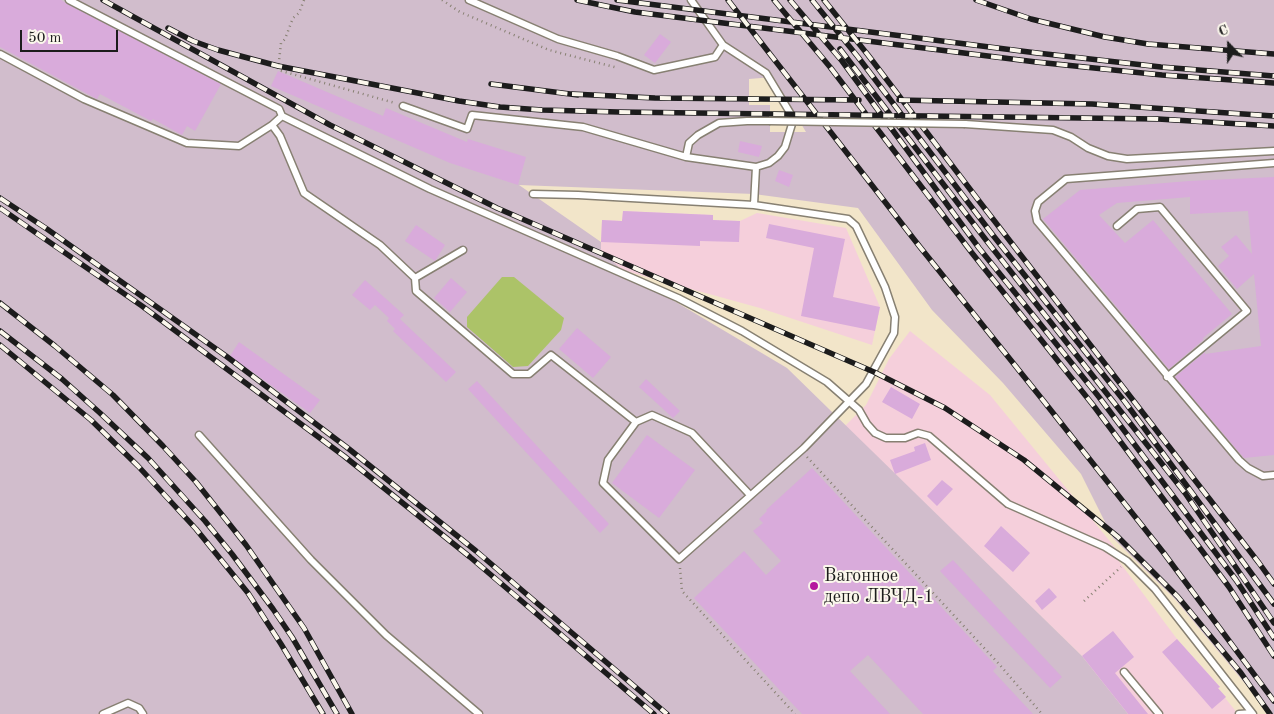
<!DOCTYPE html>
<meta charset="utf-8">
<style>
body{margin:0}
#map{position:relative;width:1274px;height:714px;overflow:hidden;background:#f2e5c9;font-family:"Old Standard TT",serif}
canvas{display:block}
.north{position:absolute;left:1204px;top:20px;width:50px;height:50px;-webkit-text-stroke:4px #fbf7ec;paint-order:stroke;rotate:338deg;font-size:14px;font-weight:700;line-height:20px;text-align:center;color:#1c1c1c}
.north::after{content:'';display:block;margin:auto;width:18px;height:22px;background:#1c1c1c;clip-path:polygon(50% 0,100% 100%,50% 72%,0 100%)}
.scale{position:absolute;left:20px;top:30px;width:98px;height:22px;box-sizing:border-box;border:2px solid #1c1c1c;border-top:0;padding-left:6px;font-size:15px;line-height:18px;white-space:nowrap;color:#1c1c1c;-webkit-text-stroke:4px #fbf7ec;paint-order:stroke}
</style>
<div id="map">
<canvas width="1274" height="714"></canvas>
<div class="north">С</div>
<div class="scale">50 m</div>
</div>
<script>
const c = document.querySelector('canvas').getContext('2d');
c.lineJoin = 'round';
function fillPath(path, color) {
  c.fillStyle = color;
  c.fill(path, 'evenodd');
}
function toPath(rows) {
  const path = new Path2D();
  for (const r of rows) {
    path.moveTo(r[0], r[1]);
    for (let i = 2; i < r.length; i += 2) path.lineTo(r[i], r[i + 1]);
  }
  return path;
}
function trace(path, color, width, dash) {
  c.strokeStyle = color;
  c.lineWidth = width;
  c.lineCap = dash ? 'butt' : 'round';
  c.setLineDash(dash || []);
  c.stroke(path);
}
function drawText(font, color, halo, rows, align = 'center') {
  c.font = font + ' "Old Standard TT",serif';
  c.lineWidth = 4;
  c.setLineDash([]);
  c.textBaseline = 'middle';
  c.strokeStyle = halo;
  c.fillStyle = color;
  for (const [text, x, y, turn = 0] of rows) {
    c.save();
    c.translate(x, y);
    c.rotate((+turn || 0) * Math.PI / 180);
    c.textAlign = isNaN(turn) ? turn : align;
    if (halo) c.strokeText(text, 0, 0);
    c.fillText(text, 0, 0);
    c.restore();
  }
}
fillPath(toPath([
 [623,211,713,215,713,220,740,221,757,213,846,228,880,307,872,345,760,308,622,270,601,250,601,242,602,220,622,221],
 [910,331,990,395,1117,550,1118,560,1177,639,1220,687,1218,689,1238,714,1128,714,1082,656,845,426,866,405,889,359]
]), '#f5cfdb');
fillPath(toPath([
 [0,0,1274,0,1274,714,1268,714,1262,704,1175,599,1113,538,1081,474,1003,383,932,310,858,208,754,194,519,185,601,242,601,250,622,270,787,368,1082,656,1128,714,0,714],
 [773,77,806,132,770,132,770,105,749,105,749,79]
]), '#d1bdcc');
fillPath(toPath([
 [502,277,514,277,564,318,561,330,528,366,513,367,467,327,467,317]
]), '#acc368');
fillPath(toPath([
 [0,0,61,0,67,4,221,84,195,131,187,126,182,135,153,119,151,121,100,94,97,99,0,47],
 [660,34,671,42,655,63,644,55],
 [278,71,383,116,386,108,467,142,468,139,526,157,518,185,450,163,271,86],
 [740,141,762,146,759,157,738,152],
 [779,170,793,175,789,187,775,181],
 [1274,177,1274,455,1244,458,1175,377,1205,352,1205,354,1261,346,1254,274,1237,289,1218,266,1229,256,1221,247,1236,235,1252,254,1248,211,1190,214,1190,197,1117,203,1099,215,1125,243,1153,220,1232,314,1203,338,1203,340,1169,369,1043,219,1080,190,1189,181],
 [623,211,713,215,713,220,740,221,739,242,700,241,700,246,601,242,602,220,622,221],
 [769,224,845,239,833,297,880,307,875,331,801,316,814,248,766,238],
 [416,225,445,245,435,261,405,241],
 [451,278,467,292,450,312,434,298],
 [365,280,404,315,400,319,456,372,446,382,393,331,395,329,387,321,389,318,375,305,370,310,352,295],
 [577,328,611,357,593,378,559,349],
 [239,342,320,400,310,413,230,356],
 [646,379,680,411,673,418,639,387],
 [477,381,609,524,600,533,468,389],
 [891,387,920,404,912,419,882,402],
 [647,435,695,470,659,518,612,483],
 [925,443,931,460,895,474,890,460,915,451,914,447],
 [812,468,997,667,993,671,1033,714,923,714,868,655,850,671,890,714,802,714,694,598,744,551,766,575,781,561,753,531,763,523,759,519,767,511,766,510],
 [942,480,953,489,937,506,927,496],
 [1001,526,1030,553,1013,572,984,546],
 [953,560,1062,677,1050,688,940,571],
 [1049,588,1057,597,1042,610,1035,601],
 [1113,631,1134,657,1115,673,1148,714,1128,714,1082,656],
 [1177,639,1220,687,1218,688,1226,697,1212,709,1162,652]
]), '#d9abdb');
const service = toPath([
 [469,0,558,39,617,56,654,70,715,57,723,45],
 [691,0,723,45,766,73,792,116,792,124,785,147,778,156,769,163,756,167,754,205,848,219,856,226,885,287,895,317,894,333,866,384,804,448,679,559,603,483,608,460,636,422,652,415,692,433,750,495],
 [0,54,84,99,187,143,239,146,272,125,282,116,279,109,69,0],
 [403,106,467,129,472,115,583,127,686,157],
 [282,116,430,189,678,298,742,331,827,382,859,410,867,424,875,433,886,438,905,438,918,433,929,436,1008,504,1105,547,1127,561,1155,589,1253,714],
 [965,124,1053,130,1071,137,1088,148,1108,156,1127,159,1274,151],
 [272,125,280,136,304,193,380,245,415,278],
 [1274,163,1066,179,1038,202,1035,211,1037,221,1239,460,1248,468,1263,476,1274,475],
 [756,167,686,157,689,143,698,135,719,123,747,121,769,121],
 [533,194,578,195,754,205],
 [1117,226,1137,209,1160,207,1247,311,1167,377],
 [463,250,415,278,416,291,513,374,529,374,551,355,636,422],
 [199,435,311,560,386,635,479,714],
 [1124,672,1159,714],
 [103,714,128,703,139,708,143,714],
 [1239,714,1252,713]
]);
trace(service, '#878072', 9);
trace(toPath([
 [304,0,299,13,293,18,285,39,281,43,278,70,395,103],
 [442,0,460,12,549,50,618,68],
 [807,457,999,664,1042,714],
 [680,568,682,591,795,714],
 [1084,601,1121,567]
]), '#878072', 2.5, [1, 4]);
trace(service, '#fff', 6);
const rail = toPath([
 [103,0,330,125,497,208,874,372,945,408,1024,460,1118,537,1178,597,1241,673,1270,714],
 [577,0,635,12,1036,62,1162,75,1274,83],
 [617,0,1037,53,1161,67,1274,76],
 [728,0,920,247,1042,399,1163,552,1274,701],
 [774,0,830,67,972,253,1093,405,1229,587,1274,656],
 [790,0,842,61,979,248,1099,397,1236,580,1274,638],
 [812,0,858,57,992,234,1125,402,1274,604],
 [824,0,868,55,979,201,1259,563,1274,584],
 [976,0,1031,19,1105,37,1148,44,1274,54],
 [168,28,193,41,218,50,278,66,459,101,500,107,542,110,619,112,1158,119,1274,126],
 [840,49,986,240,1185,493,1274,623],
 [491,84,578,95],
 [572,94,655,98,859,100],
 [899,100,1092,104,1274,116],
 [0,198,47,229,226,356,349,449,476,551,667,714],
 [0,208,142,306,344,456,470,557,654,714],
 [0,303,55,346,113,395,163,446,196,482,246,545,304,628,352,714],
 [0,331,62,379,100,413,148,458,205,521,232,554,273,609,292,637,337,714],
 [0,345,91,420,138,466,196,529,248,593,281,644,323,714]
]);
trace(rail, '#1c1c1c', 5.5);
trace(rail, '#fbf7ec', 4, [11]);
const serviceBridge = toPath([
 [769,121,965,124]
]);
trace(serviceBridge, '#878072', 9, []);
trace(serviceBridge, '#fff', 6);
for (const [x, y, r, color] of [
 [814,586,5,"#b5179e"]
]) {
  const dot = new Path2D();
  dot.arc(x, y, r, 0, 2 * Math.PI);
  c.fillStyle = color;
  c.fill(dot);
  trace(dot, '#fbf7ec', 2);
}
drawText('18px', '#1c1c1c', '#fbf7ec', [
 ["Вагонное",824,576],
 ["депо ЛВЧД-1",824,597]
], 'left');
</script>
